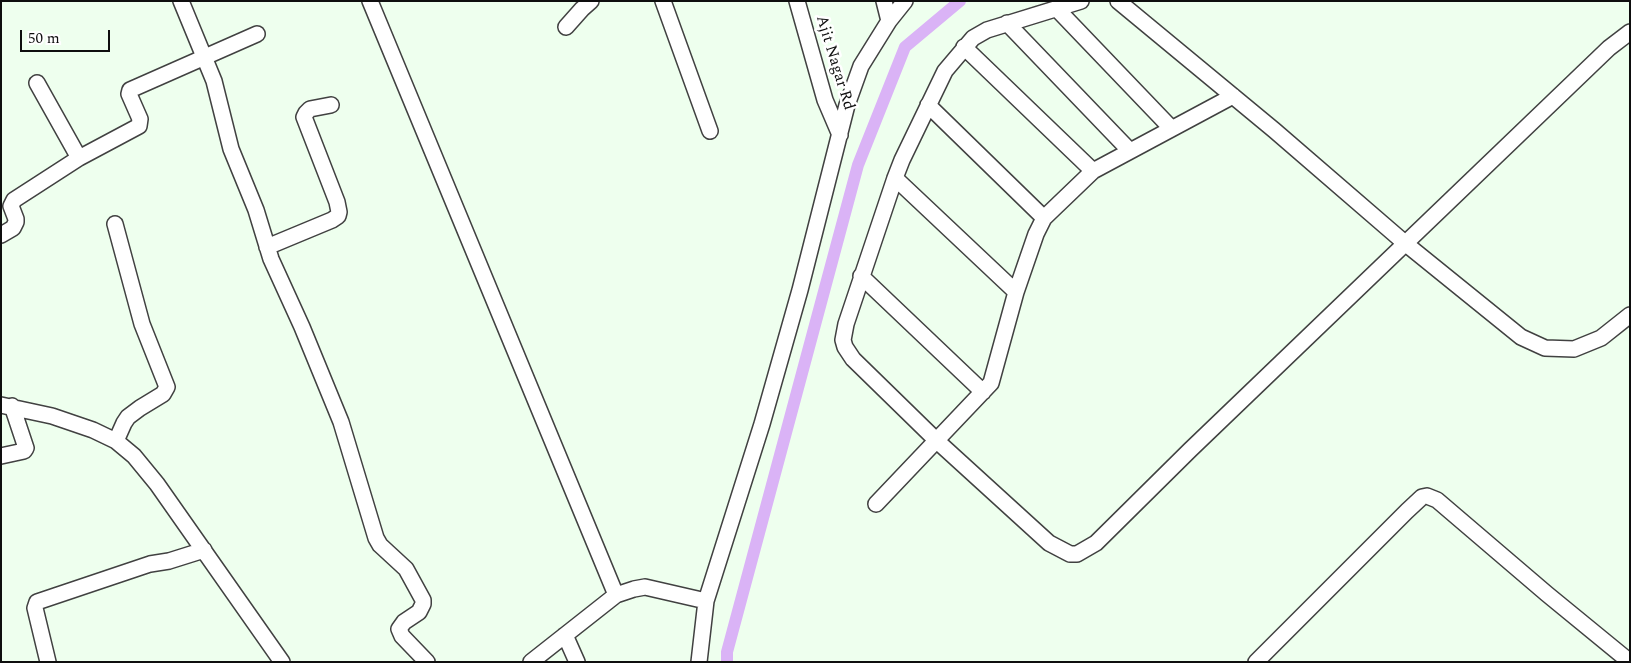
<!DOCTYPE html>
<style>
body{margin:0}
#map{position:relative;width:1631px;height:663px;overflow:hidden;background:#efe;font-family:Spectral,serif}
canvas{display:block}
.frame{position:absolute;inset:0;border:2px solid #0e0e0e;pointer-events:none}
.scale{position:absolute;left:20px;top:30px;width:90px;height:22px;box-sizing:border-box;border:2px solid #0e0e0e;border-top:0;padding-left:6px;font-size:15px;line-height:18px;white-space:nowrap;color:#0e0e0e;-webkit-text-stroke:4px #fff;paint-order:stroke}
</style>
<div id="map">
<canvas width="1631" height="663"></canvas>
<div class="frame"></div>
<div class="scale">50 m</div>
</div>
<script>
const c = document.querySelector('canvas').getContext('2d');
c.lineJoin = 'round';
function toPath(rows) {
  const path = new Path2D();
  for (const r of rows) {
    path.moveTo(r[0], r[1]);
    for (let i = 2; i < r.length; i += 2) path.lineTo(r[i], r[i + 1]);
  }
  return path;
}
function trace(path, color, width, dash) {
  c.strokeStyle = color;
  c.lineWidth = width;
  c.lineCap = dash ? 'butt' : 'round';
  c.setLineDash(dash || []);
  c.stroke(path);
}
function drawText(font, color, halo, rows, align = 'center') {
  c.font = font + ' Spectral,serif';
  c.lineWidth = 5;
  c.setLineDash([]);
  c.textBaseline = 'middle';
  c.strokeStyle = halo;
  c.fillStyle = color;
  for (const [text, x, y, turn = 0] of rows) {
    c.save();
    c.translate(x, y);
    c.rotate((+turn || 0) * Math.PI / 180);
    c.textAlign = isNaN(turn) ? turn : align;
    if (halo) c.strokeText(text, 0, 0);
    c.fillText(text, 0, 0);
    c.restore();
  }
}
trace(toPath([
 [727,662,727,652,858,165,905,47,960,1]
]), '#dab3f6', 12);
const minor = toPath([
 [181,1,214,81,231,149,256,210,271,259,302,327,341,422,376,538,380,545,406,569,423,600,423,604,419,612,404,622,399,629,402,636,427,662],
 [370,1,616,595],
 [663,1,710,131],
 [797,1,825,100,840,135],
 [884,1,889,21],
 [1081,1,987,30,973,38,945,71,902,160,895,178,846,324,843,340,845,347,853,359,937,441,1049,543,1070,554,1077,554,1096,543,1190,450,1609,48,1630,32],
 [1118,1,1274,130,1406,244,1521,337,1545,348,1574,349,1601,338,1630,315],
 [1057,9,1171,128],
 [1007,23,1130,151],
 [566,27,582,9,591,1],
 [964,47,1093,171],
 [928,105,1044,218],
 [79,158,139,126,140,119,129,94,130,90,257,34],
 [895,178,1016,292],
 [115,224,142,324,167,387,163,394,140,408,128,417,124,423,116,441],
 [1,235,13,228,16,222,16,219,11,206,14,200,79,158,37,83],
 [267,247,332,220,338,216,339,212,337,202,304,117,306,113,310,109,331,105],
 [861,276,983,392],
 [1,405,52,416,93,430,116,441,134,456,157,484,282,662],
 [1,456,24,451,26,448,12,406],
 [876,504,991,383,1016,292,1036,234,1044,218,1093,171,1233,96],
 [565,635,577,662],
 [48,662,35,608,37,602,150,564,169,561,204,550],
 [531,662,616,595,634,589,645,587,706,601],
 [699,662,706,601,762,424,800,290,847,105,861,66,889,21,905,1],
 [1256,662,1407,511,1422,497,1427,496,1437,500,1547,594,1630,662]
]);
trace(minor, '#414141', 18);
trace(minor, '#fff', 15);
drawText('16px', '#0e0e0e', '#fff', [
 ["Ajit Nagar Rd",834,63,73]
]);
</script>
